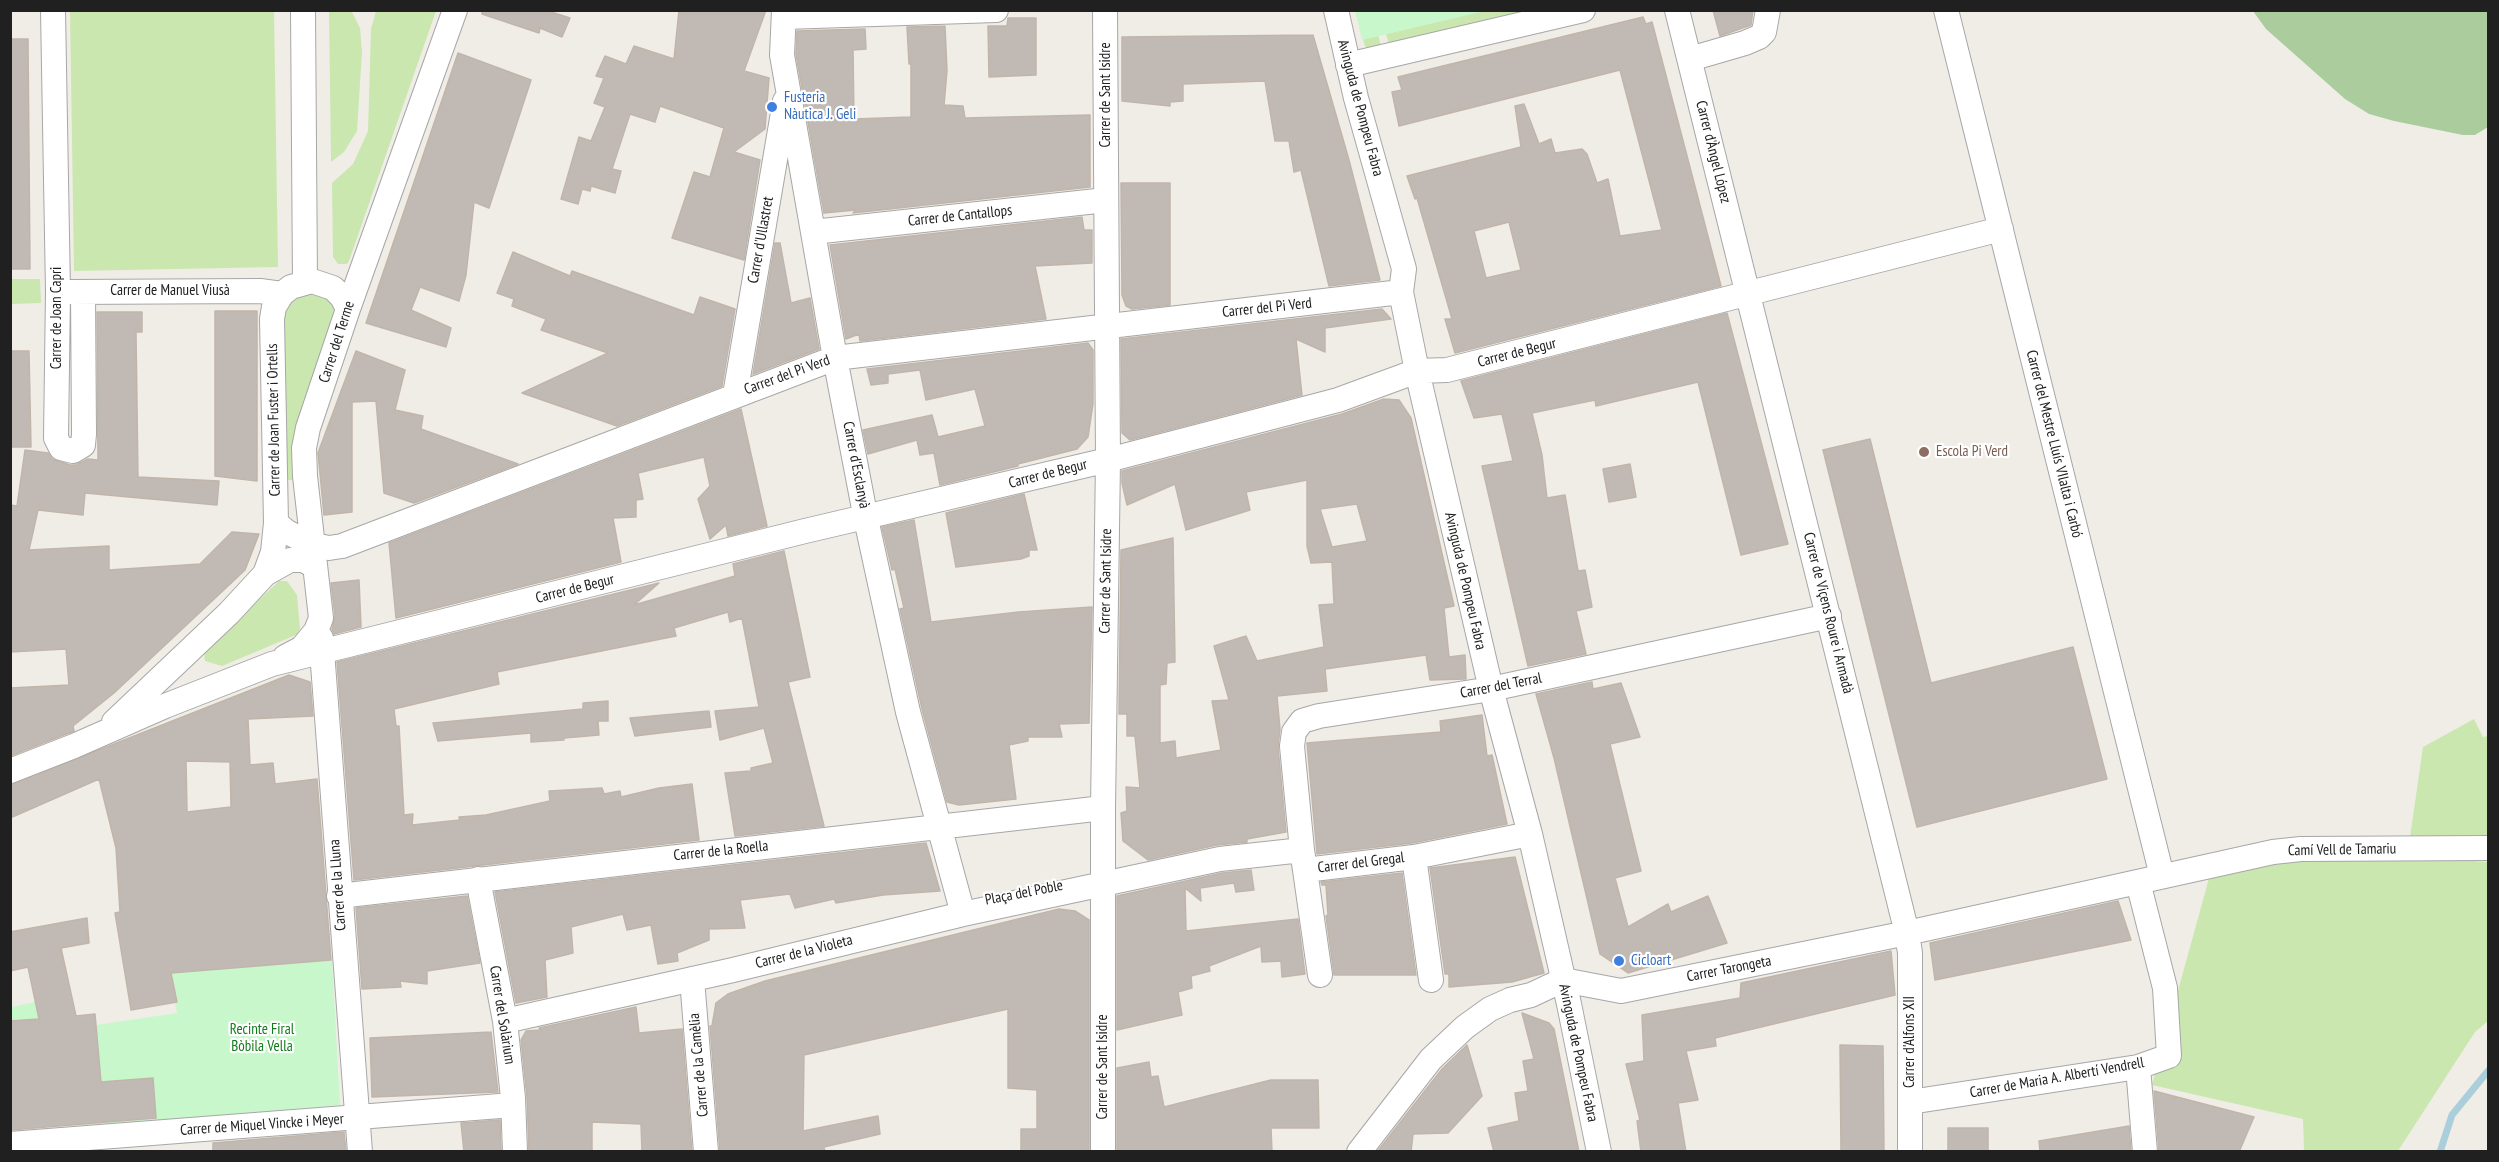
<!DOCTYPE html>
<meta charset="utf-8">
<style>
body{margin:0}
#map{position:relative;width:2499px;height:1162px;overflow:hidden;background:#f0ede7;font-family:"PT Sans Narrow",sans-serif}
canvas{display:block}
.frame{position:absolute;inset:0;border:12px solid #202020;pointer-events:none}
</style>
<div id="map">
<canvas width="2499" height="1162"></canvas>
<div class="frame"></div>
</div>
<script>
const c = document.querySelector('canvas').getContext('2d');
c.lineJoin = 'round';
function fillPath(path, color) {
  c.fillStyle = color;
  c.fill(path, 'evenodd');
}
function toPath(rows) {
  const path = new Path2D();
  for (const r of rows) {
    path.moveTo(r[0], r[1]);
    for (let i = 2; i < r.length; i += 2) path.lineTo(r[i], r[i + 1]);
  }
  return path;
}
function trace(path, color, width, dash) {
  c.strokeStyle = color;
  c.lineWidth = width;
  c.lineCap = dash ? 'butt' : 'round';
  c.setLineDash(dash || []);
  c.stroke(path);
}
function drawText(font, color, halo, rows, align = 'center') {
  c.font = font + ' "PT Sans Narrow",sans-serif';
  c.lineWidth = 4.5;
  c.setLineDash([]);
  c.textBaseline = 'middle';
  c.strokeStyle = halo;
  c.fillStyle = color;
  for (const [text, x, y, turn = 0] of rows) {
    c.save();
    c.translate(x, y);
    c.rotate((+turn || 0) * Math.PI / 180);
    c.textAlign = isNaN(turn) ? turn : align;
    if (halo) c.strokeText(text, 0, 0);
    c.fillText(text, 0, 0);
    c.restore();
  }
}
fillPath(toPath([
 [70,11,274,11,278,267,74,271],
 [329,11,352,12,360,28,362,52,357,131,344,152,331,162],
 [376,11,436,11,349,261,347,264,338,264,333,257,332,183,353,164,368,131,371,29],
 [1355,11,1372,11,1382,50,1370,50,1365,46],
 [1476,11,1530,11,1390,47,1386,34],
 [11,279,40,279,41,303,11,304],
 [303,292,331,296,340,308,295,480,284,480,282,305],
 [279,581,287,581,297,595,300,629,296,635,222,666,205,661,204,653,210,645],
 [2474,719,2483,737,2488,736,2488,835,2410,837,2423,747],
 [2410,857,2488,862,2488,1021,2475,1032,2398,1151,2304,1151,2303,1119,2152,1085,2211,871,2264,861]
]), '#cae7b0');
fillPath(toPath([
 [2253,11,2488,11,2488,127,2475,135,2463,135,2394,121,2369,114,2345,99,2266,29]
]), '#abcd9e');
fillPath(toPath([
 [1355,10,1485,10,1485,11,1362,40],
 [332,960,340,1105,156,1121,11,1129,11,1007,50,999,54,1018,96,1025,177,1013,175,1003,178,1002,171,972]
]), '#c8f7cc');
trace(toPath([
 [2440,1152,2452,1115,2488,1071]
]), '#aacfdb', 7);
const building = toPath([
 [482,10,545,10,570,18,562,37,540,28,539,33,482,14,482,10],
 [679,10,766,10,744,71,769,78,765,129,734,152,760,160,744,260,672,238,694,172,710,177,724,128,660,106,655,122,630,114,612,169,621,171,615,193,591,186,590,191,582,189,578,204,561,199,579,137,591,141,605,107,594,103,604,78,596,76,605,56,626,64,634,46,674,59,679,10],
 [1713,10,1753,10,1751,25,1720,36,1713,10],
 [1643,17,1646,24,1652,22,1721,286,1455,353,1445,319,1452,319,1417,198,1415,199,1407,176,1521,147,1515,106,1524,104,1539,144,1551,139,1555,153,1582,149,1587,154,1597,183,1608,179,1620,236,1662,230,1620,70,1399,126,1392,92,1402,90,1398,77,1643,17],
 [1509,222,1521,270,1486,278,1474,231,1509,222],
 [1008,18,1036,18,1036,75,989,77,988,26,1007,26,1008,18],
 [945,26,947,71,944,105,963,106,965,118,1090,115,1090,187,853,213,856,210,824,213,796,54,797,31,865,29,866,49,853,50,854,119,911,117,911,64,909,64,907,27,945,26],
 [1313,35,1349,160,1380,280,1329,286,1301,170,1294,172,1289,141,1275,141,1265,81,1183,84,1183,101,1170,102,1170,106,1122,101,1122,37,1313,35],
 [10,39,28,39,30,269,10,269,10,39],
 [458,53,531,80,489,208,474,202,466,275,459,301,420,287,411,310,451,328,446,347,366,323,458,53],
 [1121,183,1170,183,1170,305,1132,309,1126,306,1122,295,1121,183],
 [1082,217,1084,230,1092,230,1092,263,1035,266,1046,319,860,341,859,334,846,339,830,245,1082,217],
 [775,243,780,243,791,303,810,298,819,349,753,374,775,243],
 [513,252,570,276,572,271,694,315,700,297,735,309,722,386,617,426,522,393,608,353,541,330,546,319,512,306,514,299,497,293,513,252],
 [1382,309,1391,319,1325,328,1325,352,1296,339,1302,395,1130,440,1122,433,1121,339,1382,309],
 [215,311,257,311,257,481,215,476,215,311],
 [97,312,142,312,142,332,136,332,138,477,219,481,217,505,85,493,83,515,38,510,29,550,109,546,109,570,200,564,232,532,259,534,245,570,114,693,73,726,74,731,10,756,10,688,69,685,66,649,10,652,10,505,17,506,25,450,48,453,52,459,70,465,76,465,88,459,98,460,97,312],
 [1727,313,1788,544,1741,555,1698,382,1596,406,1595,400,1532,413,1542,455,1547,498,1565,495,1578,571,1585,570,1592,607,1576,611,1586,654,1528,666,1482,466,1513,461,1502,414,1474,418,1461,381,1727,313],
 [1088,343,1093,350,1093,404,1088,437,1077,449,1018,464,1018,466,940,485,934,453,920,455,917,440,868,454,863,430,932,415,938,437,985,426,975,389,926,400,920,370,888,374,888,383,871,385,867,369,1088,343],
 [10,351,29,351,31,447,10,447,10,351],
 [356,351,405,370,395,410,423,416,421,429,518,464,414,503,384,493,376,401,352,402,352,512,324,515,318,453,356,351],
 [1384,399,1399,400,1411,418,1454,606,1444,608,1449,657,1465,655,1466,679,1430,680,1426,655,1325,669,1327,691,1277,696,1280,729,1278,747,1286,832,1247,839,1247,842,1217,845,1148,860,1123,841,1121,813,1127,811,1126,787,1140,788,1135,736,1127,736,1127,714,1119,714,1121,550,1173,538,1175,662,1167,663,1166,684,1160,685,1160,743,1175,741,1176,758,1221,750,1212,701,1229,700,1214,646,1246,636,1257,661,1324,647,1319,605,1334,604,1332,562,1311,563,1307,546,1307,480,1246,492,1250,510,1186,530,1175,484,1127,505,1122,483,1122,471,1342,414,1384,399],
 [1357,504,1367,541,1332,547,1320,509,1357,504],
 [741,409,767,526,728,536,726,525,710,539,698,499,710,486,704,457,638,473,643,499,636,500,636,517,613,518,621,562,396,618,389,543,741,409],
 [1870,439,1931,683,2073,647,2107,779,1917,827,1823,450,1870,439],
 [1630,464,1636,497,1609,502,1603,469,1630,464],
 [1024,494,1037,550,1029,550,1029,556,1021,559,956,567,946,513,1024,494],
 [914,520,931,622,1019,612,1092,607,1089,723,1059,724,1062,737,1028,737,1028,741,1009,745,1016,799,959,805,947,802,922,709,900,609,904,608,895,569,892,570,882,527,914,520],
 [784,551,810,677,788,682,824,826,735,836,725,773,751,771,751,768,773,763,764,728,720,740,715,711,759,707,742,618,730,622,728,612,674,628,676,636,497,672,499,684,394,709,396,726,399,726,404,815,413,814,412,825,460,820,459,817,486,815,550,801,549,791,602,788,604,794,620,791,621,797,659,788,692,784,699,840,354,880,337,662,659,583,634,605,735,576,733,564,784,551],
 [359,580,361,627,334,634,332,629,335,616,331,583,359,580],
 [289,675,310,682,313,716,248,719,250,765,273,763,275,784,317,779,331,960,171,973,177,1002,131,1010,115,913,120,912,116,848,99,779,10,818,10,785,289,675],
 [186,761,230,762,231,807,187,812,186,761],
 [1592,682,1593,689,1621,683,1640,737,1610,744,1641,871,1615,878,1628,927,1668,904,1671,912,1708,896,1727,943,1628,973,1600,954,1554,758,1536,694,1592,682],
 [608,701,608,721,598,721,599,735,564,738,564,740,531,742,531,733,438,741,433,723,583,709,583,703,608,701],
 [709,711,711,727,635,736,630,718,709,711],
 [1482,715,1487,756,1492,755,1507,824,1412,843,1317,854,1307,743,1441,732,1440,721,1482,715],
 [926,843,940,891,883,895,836,903,834,899,795,908,790,894,740,900,745,928,709,929,709,940,677,953,678,961,658,964,651,925,627,930,623,914,571,927,573,953,545,960,547,997,516,1003,495,892,926,843],
 [1515,857,1544,973,1512,982,1449,987,1449,974,1445,974,1430,868,1515,857],
 [1251,870,1254,890,1236,892,1234,883,1200,888,1201,901,1185,888,1186,931,1298,919,1305,974,1282,977,1281,961,1262,962,1261,946,1209,966,1210,971,1191,976,1192,988,1178,992,1182,1015,1117,1030,1117,896,1222,873,1251,870],
 [1402,873,1416,975,1334,975,1326,916,1328,915,1326,885,1322,885,1321,882,1402,873],
 [467,896,480,963,427,971,427,984,400,981,401,987,362,989,356,908,467,896],
 [2118,901,2131,940,1935,980,1930,943,2118,901],
 [1059,909,1075,911,1089,920,1089,1152,1021,1152,1021,1129,1037,1129,1037,1090,1008,1088,1008,1009,804,1055,803,1131,878,1116,880,1134,824,1147,825,1152,720,1152,710,1026,712,1026,716,1003,728,994,765,981,1059,909],
 [87,918,89,943,61,948,76,1016,95,1014,101,1082,153,1078,156,1118,10,1130,10,1021,39,1019,28,967,10,971,10,932,87,918],
 [1891,951,1895,995,1715,1038,1716,1046,1686,1051,1698,1100,1678,1103,1686,1152,1641,1152,1637,1121,1640,1120,1626,1064,1644,1061,1642,1015,1740,998,1741,983,1891,951],
 [636,1007,639,1033,682,1029,692,1152,642,1152,641,1124,592,1122,592,1152,529,1152,527,1097,521,1040,526,1031,541,1030,539,1028,636,1007],
 [1522,1013,1549,1023,1554,1029,1579,1152,1494,1152,1488,1128,1519,1121,1515,1093,1528,1091,1523,1061,1534,1059,1522,1013],
 [491,1032,498,1092,372,1097,370,1038,491,1032],
 [1467,1045,1482,1096,1448,1133,1413,1134,1411,1152,1377,1152,1442,1069,1467,1045],
 [1840,1045,1883,1046,1884,1152,1841,1152,1840,1045],
 [1149,1062,1151,1077,1158,1076,1164,1107,1271,1080,1318,1080,1319,1128,1271,1128,1272,1152,1117,1152,1117,1068,1149,1062],
 [2154,1091,2254,1117,2239,1152,2159,1152,2154,1091],
 [500,1120,501,1152,464,1152,461,1123,500,1120],
 [2129,1126,2131,1152,2040,1152,2039,1141,2129,1126],
 [1948,1128,1988,1128,1988,1152,1948,1152,1948,1128],
 [344,1132,346,1152,213,1152,213,1143,344,1132]
]);
fillPath(building, '#c1bab4');
trace(building, '#c1b5aa', 1.5);
const minor = toPath([
 [53,10,58,292,56,438,61,448,73,451,83,445,84,434,83,292],
 [303,10,305,282],
 [784,10,782,55,835,358,866,519,908,712,963,914],
 [1336,10,1356,98,1404,269,1401,292,1417,371,1491,689,1530,834,1569,1004,1599,1152],
 [1677,10,1907,933,1910,953,1910,1152],
 [1946,10,2162,876],
 [784,17,996,10],
 [1690,59,1745,43,1759,37,1764,32,1768,10],
 [1348,65,1583,10],
 [813,232,1106,200],
 [69,292,260,291,282,294],
 [735,395,785,101],
 [276,523,287,532,313,545,329,548,342,546,835,358,1401,292],
 [265,574,273,552,276,523,272,319,274,307,282,294,291,287,312,281,333,288,342,297,348,309],
 [321,638,360,1152],
 [285,657,302,648,316,631,321,618,305,476,304,448,308,428,348,309,455,10],
 [114,722,229,613,265,574,290,560,304,560,315,567],
 [10,771,74,746,165,706,272,664,805,531,1108,460,1338,400,1417,371,1447,370,2001,229],
 [1302,850,1292,746,1294,732,1302,721,1319,716,1491,689,1829,616],
 [1414,857,1431,980],
 [1305,870,1320,975],
 [478,879,505,1021,513,1098,515,1152],
 [339,896,1103,808],
 [692,979,706,1152],
 [505,1021,733,970,963,914,1220,859,1302,850,1305,870,1414,857,1530,834],
 [2138,1067,2145,1152],
 [1910,1102,2138,1067,2169,1056,2165,988,2138,882],
 [10,1144,513,1105],
 [1103,1152,1103,808,1108,460,1105,10],
 [1359,1152,1431,1059,1465,1027,1490,1009,1510,1000,1531,995,1563,980,1621,991,1907,933,2273,852,2301,849,2488,848]
]);
trace(minor, '#a7a7a7', 26);
trace(minor, '#fff', 24);
for (const [x, y, r, color] of [
 [772,107,6,"#3f7fe0"],
 [1924,452,6,"#8d6e63"],
 [1619,961,6,"#3f7fe0"]
]) {
  const dot = new Path2D();
  dot.arc(x, y, r, 0, 2 * Math.PI);
  c.fillStyle = color;
  c.fill(dot);
  trace(dot, '#fff', 2);
}
drawText('15px', '#202020', '#fff', [
 ["Carrer de Sant Isidre",1106,95,-90],
 ["Avinguda de Pompeu Fabra",1360,108,75],
 ["Carrer d'Àngel López",1713,152,76],
 ["Carrer de Cantallops",960,216,-6],
 ["Carrer d'Ullastret",761,240,-80],
 ["Carrer de Manuel Viusà",170,291],
 ["Carrer del Pi Verd",1267,308,-6],
 ["Carrer de Joan Capri",57,318,-90],
 ["Carrer del Terme",337,342,-72],
 ["Carrer de Begur",1517,353,-14],
 ["Carrer del Pi Verd",787,375,-20],
 ["Carrer de Joan Fuster i Ortells",274,420,-91],
 ["Carrer del Mestre Lluís VIlalta i Carbó",2054,444,76],
 ["Carrer d'Esclanyà",856,465,79],
 ["Carrer de Begur",1048,474,-14],
 ["Carrer de Sant Isidre",1106,581,-89],
 ["Avinguda de Pompeu Fabra",1465,581,77],
 ["Carrer de Begur",575,589,-14],
 ["Carrer de Viçens Roure i Armadà",1828,613,76],
 ["Carrer del Terral",1501,686,-11],
 ["Camí Vell de Tamariu",2342,850,-1],
 ["Carrer de la Roella",721,851,-6],
 ["Carrer del Gregal",1361,863,-7],
 ["Carrer de la Lluna",338,885,-94],
 ["Plaça del Poble",1024,893,-11],
 ["Carrer de la Violeta",804,952,-14],
 ["Carrer Tarongeta",1729,969,-11],
 ["Carrer del Solàrium",502,1015,81],
 ["Carrer d'Alfons XII",1910,1042,-90],
 ["Avinguda de Pompeu Fabra",1578,1053,78],
 ["Carrer de la Camèlia",699,1065,-95],
 ["Carrer de Sant Isidre",1103,1067,-90],
 ["Carrer de Maria A. Albertí Vendrell",2057,1078,-10],
 ["Carrer de Miquel Vincke i Meyer",262,1125,-4]
]);
drawText('15px', '#366cbe', '#fff', [
 ["Fusteria",784,98],
 ["Nàutica J. Geli",784,115],
 ["Cicloart",1631,961]
], 'left');
drawText('15px', '#785e54', '#fff', [
 ["Escola Pi Verd",1936,452]
], 'left');
drawText('15px', '#127b1c', '#fff', [
 ["Recinte Firal",262,1030],
 ["Bòbila Vella",262,1047]
]);
</script>
